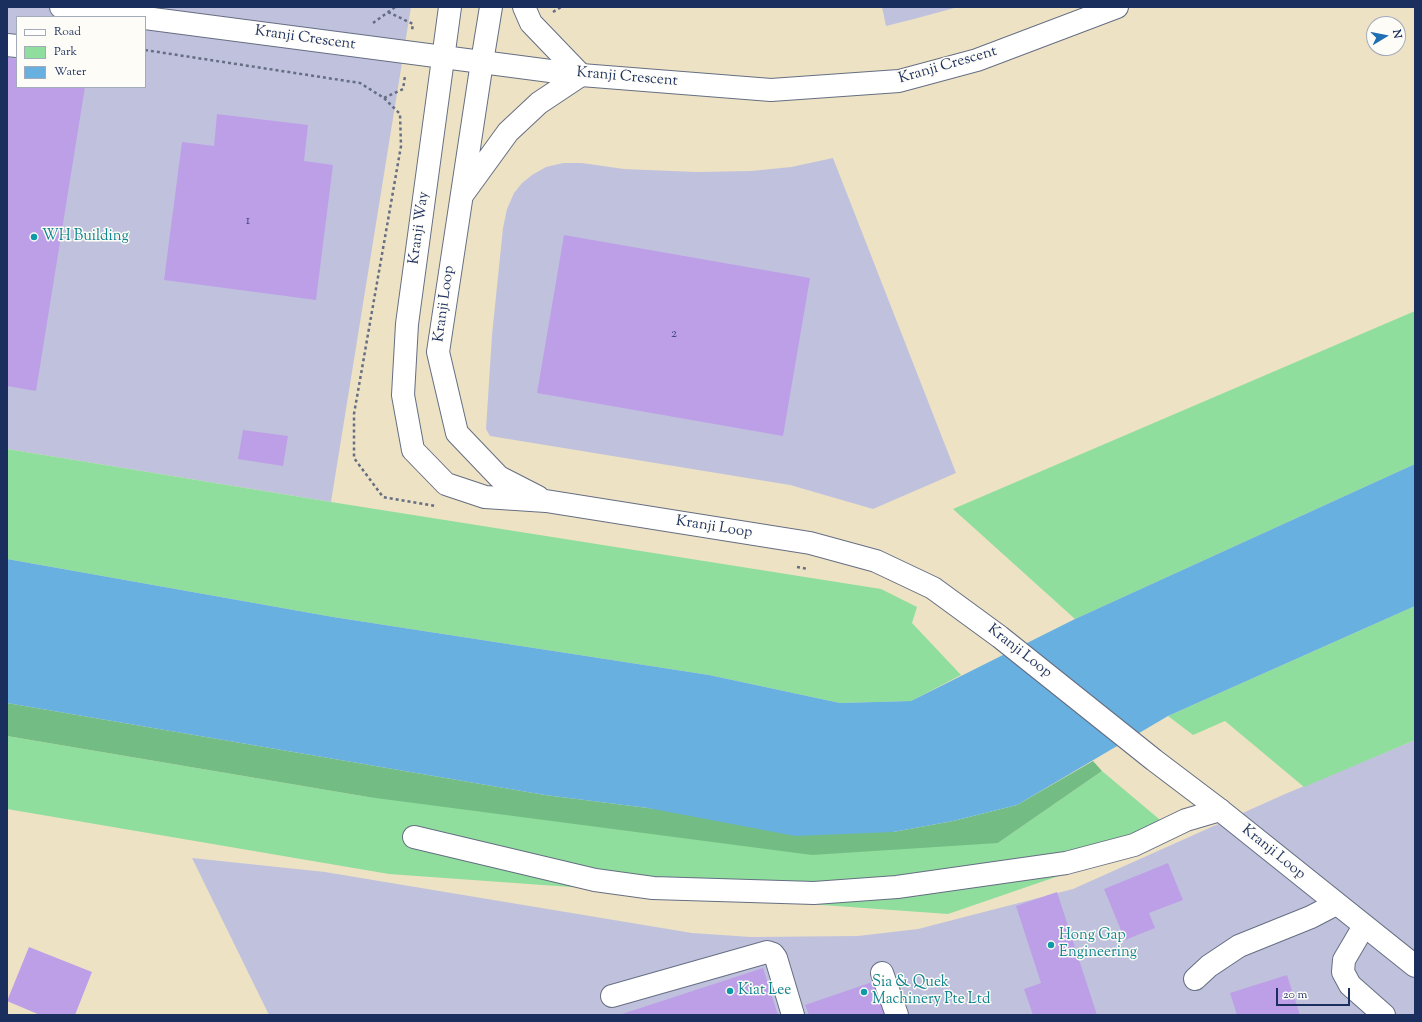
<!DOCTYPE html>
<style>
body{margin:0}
#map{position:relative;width:1422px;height:1022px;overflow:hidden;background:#eee2c4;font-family:"Sorts Mill Goudy",serif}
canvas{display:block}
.frame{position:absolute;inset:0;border:8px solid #1b2f5e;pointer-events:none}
.legend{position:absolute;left:16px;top:16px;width:130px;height:72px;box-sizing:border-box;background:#fdfcf7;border:1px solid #a3aaba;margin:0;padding:5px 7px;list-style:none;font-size:12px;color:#1b2f5e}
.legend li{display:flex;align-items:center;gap:8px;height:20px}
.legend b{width:20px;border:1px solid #a3aaba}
.north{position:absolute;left:1366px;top:16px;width:40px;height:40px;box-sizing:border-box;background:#fdfcf7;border:1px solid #a3aaba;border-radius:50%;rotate:80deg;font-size:11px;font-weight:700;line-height:16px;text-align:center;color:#1b2f5e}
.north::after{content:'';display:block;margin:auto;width:14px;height:18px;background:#1f6fb2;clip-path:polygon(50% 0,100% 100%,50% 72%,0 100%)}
.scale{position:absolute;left:1276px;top:988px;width:74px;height:18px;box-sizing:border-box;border:2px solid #1b2f5e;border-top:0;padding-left:5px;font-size:12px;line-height:14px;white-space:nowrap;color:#1b2f5e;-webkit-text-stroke:3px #fdfcf7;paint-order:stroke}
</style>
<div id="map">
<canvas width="1422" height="1022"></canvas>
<div class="frame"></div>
<ul class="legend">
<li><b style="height:5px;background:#fff"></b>Road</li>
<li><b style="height:11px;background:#8fde9d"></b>Park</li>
<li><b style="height:11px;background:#67b0df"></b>Water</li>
</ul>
<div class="north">N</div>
<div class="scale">20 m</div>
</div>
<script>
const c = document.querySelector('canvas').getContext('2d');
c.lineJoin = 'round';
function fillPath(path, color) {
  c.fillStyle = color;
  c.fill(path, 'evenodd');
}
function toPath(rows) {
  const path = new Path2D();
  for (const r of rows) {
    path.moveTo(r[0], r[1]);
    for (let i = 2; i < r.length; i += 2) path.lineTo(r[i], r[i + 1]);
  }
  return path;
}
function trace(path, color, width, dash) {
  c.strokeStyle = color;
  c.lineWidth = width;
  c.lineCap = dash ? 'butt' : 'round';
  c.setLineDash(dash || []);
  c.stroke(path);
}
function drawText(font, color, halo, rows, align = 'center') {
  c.font = font + ' "Sorts Mill Goudy",serif';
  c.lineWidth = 3;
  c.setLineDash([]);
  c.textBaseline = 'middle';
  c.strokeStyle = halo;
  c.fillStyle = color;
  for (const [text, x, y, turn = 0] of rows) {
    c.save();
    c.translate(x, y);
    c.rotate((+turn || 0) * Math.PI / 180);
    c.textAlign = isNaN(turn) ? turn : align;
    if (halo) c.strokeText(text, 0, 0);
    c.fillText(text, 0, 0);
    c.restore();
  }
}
fillPath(toPath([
 [7,7,411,7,331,502,7,449],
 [17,17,145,17,145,87,17,87],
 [882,7,958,7,914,19,886,26],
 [833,158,956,473,873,509,790,485,490,436,486,429,492,335,503,228,507,209,514,193,522,183,532,175,546,167,563,163,582,163,624,169,697,172,751,171,791,167],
 [1415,740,1415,1015,269,1015,192,858,325,872,692,933,751,937,858,936,918,929,1073,889,1285,794]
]), '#c0c2dd');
fillPath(toPath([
 [1415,311,1415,464,1075,619,953,509],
 [7,449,331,502,881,589,917,607,912,623,961,675,911,701,840,703,709,675,333,617,7,559],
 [1415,606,1415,740,1304,787,1225,721,1193,735,1168,716],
 [7,736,368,797,998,843,1102,771,1178,835,948,914,389,874,7,809]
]), '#8fde9d');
fillPath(toPath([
 [7,703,545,795,648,808,893,832,953,821,1017,805,1093,761,1102,771,998,843,812,855,368,797,7,736]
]), '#73bd84');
fillPath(toPath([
 [1415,464,1415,606,1168,716,1017,805,953,821,893,832,795,836,648,808,545,795,7,703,7,559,333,617,709,675,840,703,911,701,1075,619]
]), '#67b0df');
fillPath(toPath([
 [7,57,17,59,17,87,85,87,36,391,7,386],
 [217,114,308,125,304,161,333,165,316,300,164,280,182,142,214,146],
 [564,235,810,278,783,436,537,393],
 [243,430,288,436,283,466,238,459],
 [1168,863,1183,900,1149,913,1155,928,1125,940,1104,889],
 [1057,892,1097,1015,1033,1015,1024,989,1041,983,1016,906],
 [29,947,92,972,75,1015,40,1015,7,1001],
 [763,968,778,1015,619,1015],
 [1287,975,1300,1015,1237,1015,1230,993],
 [881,979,893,1015,809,1015,805,1005]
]), '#bd9fe7');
const minor = toPath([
 [61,7,137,17],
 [145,18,581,75,771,90,899,81,977,60,1117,7],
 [7,45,17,46],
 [414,837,595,880,653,888,814,893,897,887,1066,863,1134,845,1186,820,1220,810],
 [1364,926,1344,960,1343,972,1350,985,1384,1015],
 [882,973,897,1015],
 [1195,979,1209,966,1239,946,1311,917,1336,904],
 [612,996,767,952,773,954,776,958,793,1015]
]);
const major = toPath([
 [450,7,407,324,403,395,413,450,446,484,485,497,546,501,810,543,876,561,933,588,1000,637,1154,760,1220,810,1415,966],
 [491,7,482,62,438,352,457,433,499,477,538,497],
 [463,194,508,132,539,103,581,75,531,23,524,7]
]);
trace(minor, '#656e82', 24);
trace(major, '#656e82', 24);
trace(toPath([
 [388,12,413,24,412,30],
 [553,12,561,7],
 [373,23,395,7],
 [145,50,360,83,384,98,400,114,401,146,354,414,354,458,383,497,435,506],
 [384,98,403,89,405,76],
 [797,567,808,569]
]), '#656e82', 2.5, [3, 3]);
trace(minor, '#fff', 22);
trace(major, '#fff', 22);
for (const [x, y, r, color] of [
 [34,237,4,"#0f9aa8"],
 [1051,945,4,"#0f9aa8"],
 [730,991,4,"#0f9aa8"],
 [864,992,4,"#0f9aa8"]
]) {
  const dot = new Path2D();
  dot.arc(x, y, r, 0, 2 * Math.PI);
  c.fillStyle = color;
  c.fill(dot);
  trace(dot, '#fdfcf7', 1.5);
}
drawText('13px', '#444b80', null, [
 ["1",248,222],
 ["2",674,335]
]);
drawText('15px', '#1b2f5e', '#fdfcf7', [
 ["Kranji Crescent",305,39,8],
 ["Kranji Crescent",948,66,-16],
 ["Kranji Crescent",627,78,5],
 ["Kranji Way",420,228,-82],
 ["Kranji Loop",445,304,-82],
 ["Kranji Loop",714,528,9],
 ["Kranji Loop",1019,652,38],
 ["Kranji Loop",1273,853,39]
]);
drawText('15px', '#0d838f', '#fdfcf7', [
 ["WH Building",42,237],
 ["Hong Gap",1059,936],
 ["Engineering",1059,953],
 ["Sia & Quek",872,983],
 ["Machinery Pte Ltd",872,1000],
 ["Kiat Lee",738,991]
], 'left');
</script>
